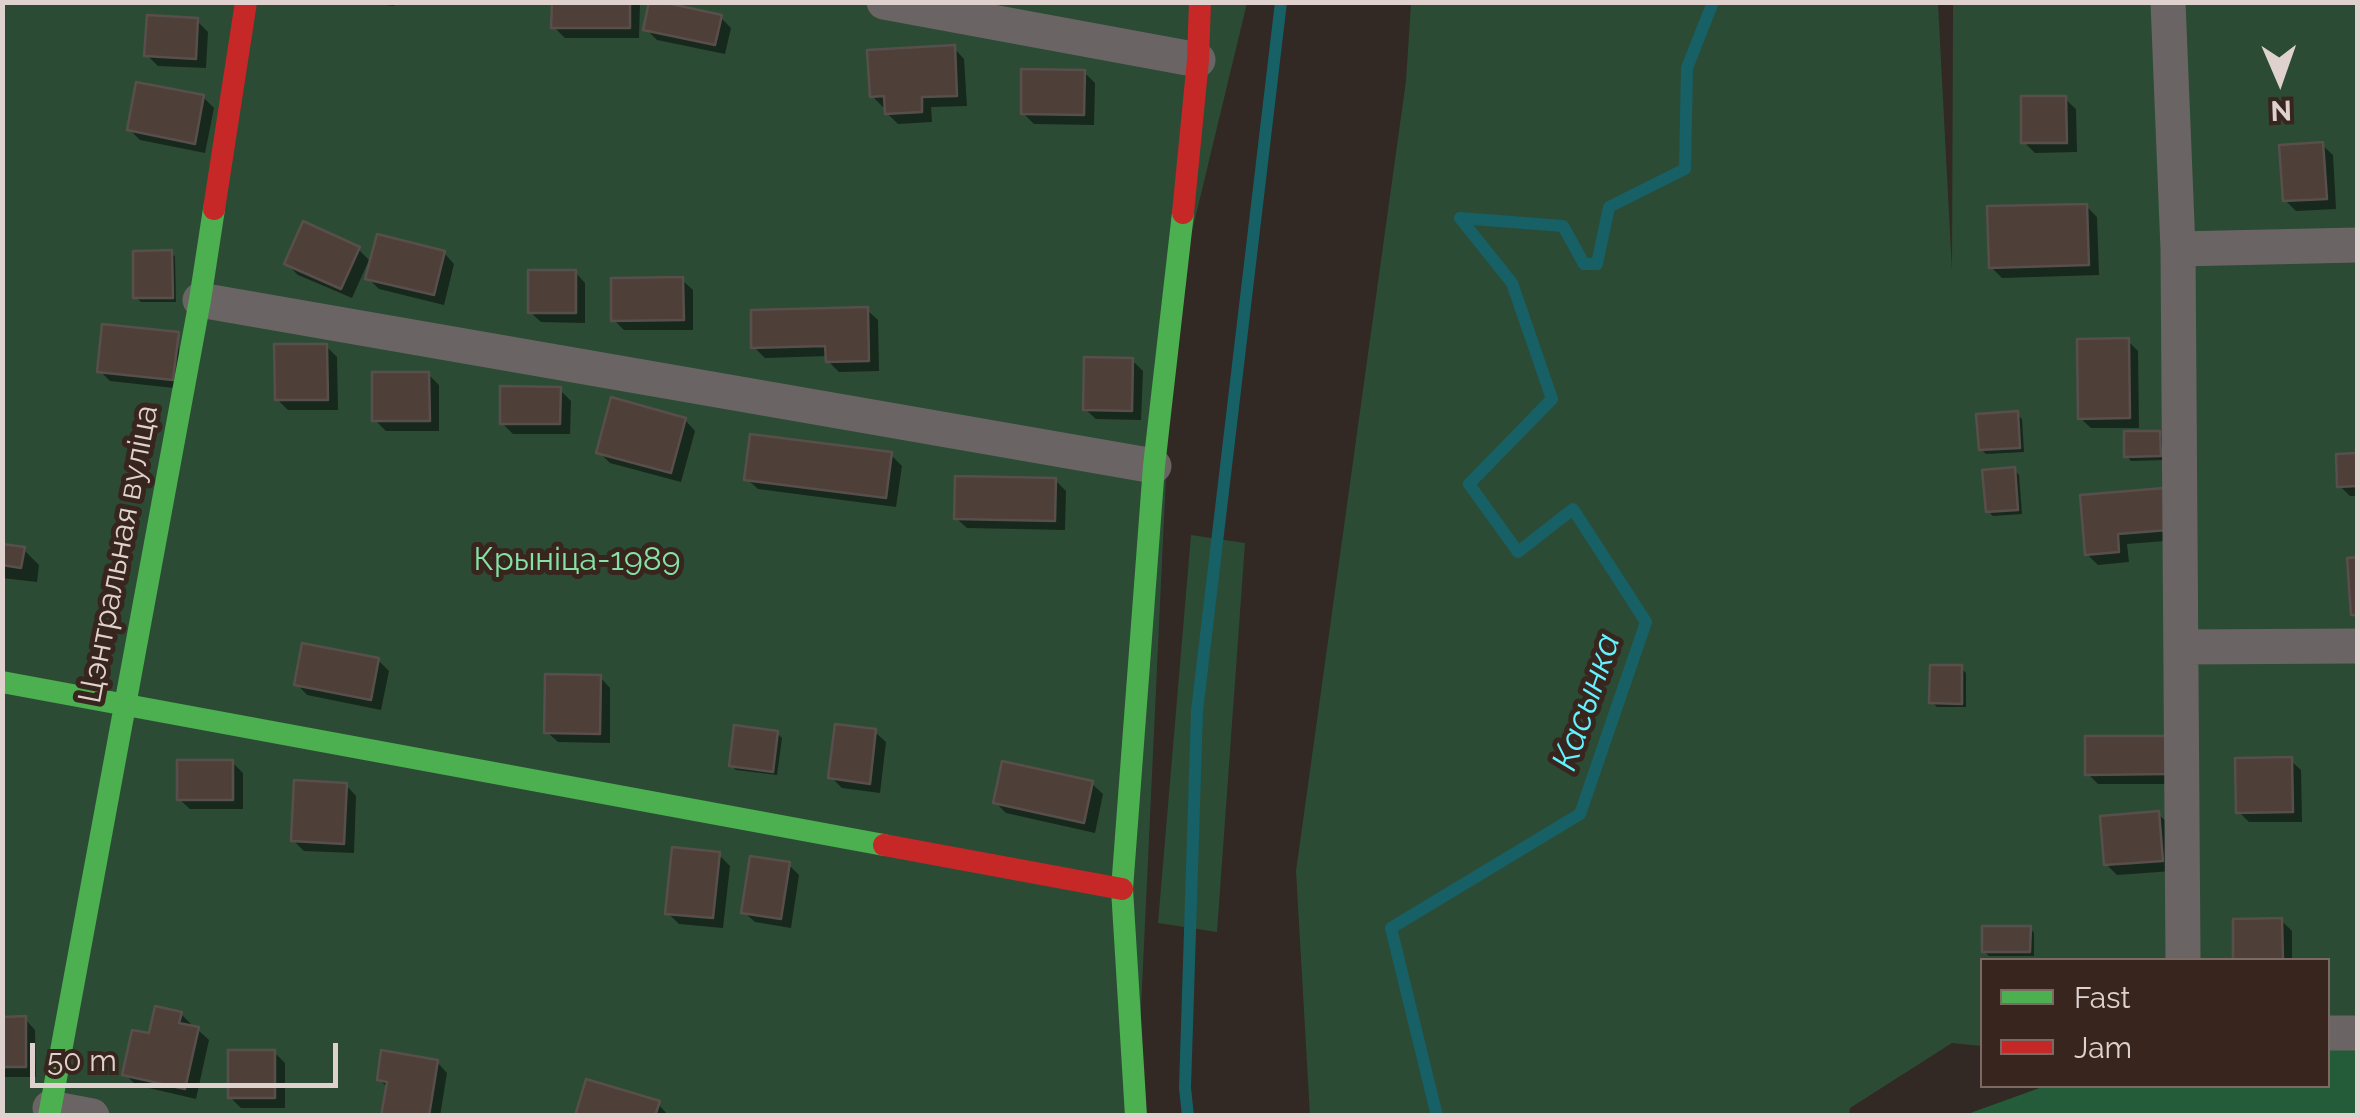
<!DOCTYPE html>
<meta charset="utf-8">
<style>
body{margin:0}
#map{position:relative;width:2360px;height:1118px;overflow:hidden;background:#322824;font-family:Raleway,sans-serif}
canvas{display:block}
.frame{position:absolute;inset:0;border:5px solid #dfd2ce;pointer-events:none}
.legend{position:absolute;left:1980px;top:958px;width:350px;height:130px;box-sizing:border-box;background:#38251e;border:2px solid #7b6a64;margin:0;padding:12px 18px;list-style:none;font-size:30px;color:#dfd2ce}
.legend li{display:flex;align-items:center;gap:20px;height:50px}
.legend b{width:50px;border:2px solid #7b6a64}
.north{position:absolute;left:2230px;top:30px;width:100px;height:100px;-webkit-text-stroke:8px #38251e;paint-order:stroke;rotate:178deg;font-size:28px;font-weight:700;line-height:40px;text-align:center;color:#dfd2ce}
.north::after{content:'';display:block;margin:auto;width:35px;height:45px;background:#dfd2ce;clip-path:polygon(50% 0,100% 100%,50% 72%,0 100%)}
.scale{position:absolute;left:30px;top:1043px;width:308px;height:45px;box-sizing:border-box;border:5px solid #dfd2ce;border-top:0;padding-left:12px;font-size:30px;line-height:35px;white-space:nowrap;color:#dfd2ce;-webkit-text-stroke:8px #38251e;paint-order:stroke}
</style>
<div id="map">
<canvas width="2360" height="1118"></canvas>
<div class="frame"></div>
<ul class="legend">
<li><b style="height:12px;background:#4caf50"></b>Fast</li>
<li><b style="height:12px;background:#c62828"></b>Jam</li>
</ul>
<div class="north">N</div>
<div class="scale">50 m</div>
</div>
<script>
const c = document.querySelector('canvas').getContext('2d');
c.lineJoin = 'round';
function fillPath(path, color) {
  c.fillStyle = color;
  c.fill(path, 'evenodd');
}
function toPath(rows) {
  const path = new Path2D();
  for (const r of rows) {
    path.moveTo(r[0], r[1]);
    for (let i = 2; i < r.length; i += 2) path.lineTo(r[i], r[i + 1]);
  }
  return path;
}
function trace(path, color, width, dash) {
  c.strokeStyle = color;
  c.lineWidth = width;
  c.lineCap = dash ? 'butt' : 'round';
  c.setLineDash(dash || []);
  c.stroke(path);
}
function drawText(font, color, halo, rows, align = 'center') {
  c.font = font + ' Raleway,sans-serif';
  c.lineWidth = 10;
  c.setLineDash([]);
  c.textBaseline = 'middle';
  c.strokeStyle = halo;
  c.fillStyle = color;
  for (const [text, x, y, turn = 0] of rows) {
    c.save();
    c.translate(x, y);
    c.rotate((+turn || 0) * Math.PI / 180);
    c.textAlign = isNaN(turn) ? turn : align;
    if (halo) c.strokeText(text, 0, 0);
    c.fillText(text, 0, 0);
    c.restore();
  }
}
fillPath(toPath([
 [2,3,1247,3,1174,306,1136,1115,3,1115],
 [1411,3,1938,3,1952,271,1953,3,2357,3,2357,1085,2328,1081,2328,960,1982,960,1982,1046,1952,1043,1850,1108,1849,1115,1310,1116,1296,871,1406,81],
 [1191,535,1245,543,1217,932,1158,923]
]), '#2c4b35');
fillPath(toPath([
 [2328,1033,2357,1033,2357,1115,1962,1116,2045,1086,2328,1086]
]), '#245c39');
fillPath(toPath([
 [361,2,395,2,394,6],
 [554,2,640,2,639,38,565,38,554,27],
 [720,17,731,28,725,54,657,40,646,29],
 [197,21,208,32,206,68,158,66,147,55],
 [954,48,964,59,967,106,931,107,932,122,898,124,887,113,887,107,883,107,872,96],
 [1084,72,1095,83,1094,125,1034,124,1023,113],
 [203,97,214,108,205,153,140,140,130,130],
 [2065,99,2076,109,2077,152,2035,153,2024,142],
 [2322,145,2333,155,2336,209,2296,211,2285,200],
 [2086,206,2097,217,2099,275,2002,278,1991,267],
 [358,249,369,260,352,298,298,275,287,264],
 [171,252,175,257,176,302,141,302,136,297],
 [444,253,454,264,444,305,379,289,368,278],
 [575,272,585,283,585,323,541,322,530,312],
 [682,280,693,290,693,330,624,330,614,320],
 [867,310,878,320,879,371,839,372,828,361,828,356,765,358,754,347],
 [177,334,183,389,110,381,100,371],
 [2128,341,2138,351,2139,428,2091,428,2080,418],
 [326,346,337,357,338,410,288,410,277,399],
 [1132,360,1143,371,1141,420,1096,419,1085,409],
 [428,374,439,385,439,431,386,431,375,420],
 [560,390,571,401,570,434,513,434,502,423],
 [2017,414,2022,419,2024,452,1986,454,1981,449],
 [685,420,695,431,681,482,610,463,599,452],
 [2159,433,2164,438,2164,460,2131,461,2127,456],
 [891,455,902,466,896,507,758,489,747,479],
 [2358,455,2358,496,2350,496,2340,486],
 [2014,470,2019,475,2022,514,1993,516,1988,511],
 [1055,480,1066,491,1065,530,967,528,956,518],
 [2163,491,2177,540,2127,544,2129,562,2098,565,2087,554],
 [2,546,23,549,39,565,37,582,2,578],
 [378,660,389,671,381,710,307,695,297,684],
 [1961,668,1966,673,1966,707,1937,707,1932,702],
 [600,677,610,688,610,743,558,742,547,732],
 [875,732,886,742,880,793,842,788,831,777],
 [777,733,782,738,777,775,736,770,731,765],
 [2169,739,2180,784,2098,784,2088,774],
 [2290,760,2301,770,2302,822,2249,822,2238,811],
 [232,762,243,773,243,809,190,809,179,799],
 [1092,784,1103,794,1095,833,1006,813,995,802],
 [346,785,356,796,354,853,304,851,293,840],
 [2158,814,2169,824,2172,871,2117,875,2106,864],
 [719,855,730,866,723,928,679,924,668,913],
 [789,865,799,875,791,928,755,922,744,912],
 [2281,920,2292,931,2292,960,2236,960,2235,921],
 [2030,928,2034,933,2034,956,1989,956,1984,951],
 [181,1014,192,1025,191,1028,198,1030,209,1040,196,1099,136,1085,125,1074,151,1036],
 [2,1019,25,1019,35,1030,36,1077,2,1077],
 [274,1052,285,1063,285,1108,241,1108,230,1097],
 [437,1062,447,1073,440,1116,384,1116,388,1088,379,1079],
 [658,1104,669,1116,577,1116]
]), '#0007');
trace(toPath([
 [1188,1116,1185,1088,1197,711,1281,2],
 [1437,1116,1391,928,1580,814,1646,622,1573,509,1518,552,1469,484,1552,399,1512,283,1460,218,1563,226,1584,264,1597,264,1609,207,1685,169,1687,68,1713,2]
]), '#166066', 12);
const building = toPath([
 [552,2,630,2,630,28,551,28,552,2],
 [649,2,662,2,722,15,715,45,643,30,649,2],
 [147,15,198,18,196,59,144,56,147,15],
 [955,45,957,96,922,97,922,112,885,114,884,96,870,97,867,50,955,45],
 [1021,69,1085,70,1084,115,1021,114,1021,69],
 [136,82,204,95,195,144,127,130,136,82],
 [2021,96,2066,96,2067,143,2021,143,2021,96],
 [2323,142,2327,199,2283,201,2279,145,2323,142],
 [2087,204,2089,265,1989,268,1987,206,2087,204],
 [303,221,360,247,341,289,284,264,303,221],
 [377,234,445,251,434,295,365,279,377,234],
 [172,250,173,298,133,298,133,251,172,250],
 [528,270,576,270,576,313,528,313,528,270],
 [683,277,684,320,611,321,611,278,683,277],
 [868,307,869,361,826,362,825,346,751,348,751,310,868,307],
 [102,324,179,332,173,380,97,372,102,324],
 [2129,338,2130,418,2078,419,2077,339,2129,338],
 [274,344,327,344,328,400,275,400,274,344],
 [1084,357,1133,358,1132,411,1083,410,1084,357],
 [372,372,429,372,430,421,372,421,372,372],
 [500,386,561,387,560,424,500,424,500,386],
 [611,397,686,418,671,473,596,453,611,397],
 [2018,411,2020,448,1979,450,1976,414,2018,411],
 [2124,431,2160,431,2161,456,2124,457,2124,431],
 [750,434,892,452,886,498,744,480,750,434],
 [2358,453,2358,486,2337,487,2336,454,2358,453],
 [2015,467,2018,510,1986,512,1982,470,2015,467],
 [955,476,1056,478,1055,521,954,519,955,476],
 [2164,488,2168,530,2118,534,2119,552,2085,555,2080,495,2164,488],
 [2,544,25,547,21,568,2,565,2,544],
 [2358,557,2358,615,2351,615,2347,558,2358,557],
 [302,643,379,658,371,700,294,685,302,643],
 [1930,665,1962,665,1962,704,1929,703,1930,665],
 [545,674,601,675,600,734,544,733,545,674],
 [835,724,876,729,870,784,828,778,835,724],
 [734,725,778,731,773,772,729,766,734,725],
 [2085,736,2170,736,2170,774,2085,775,2085,736],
 [2292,757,2293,812,2236,813,2235,758,2292,757],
 [177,760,233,760,233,800,177,800,177,760],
 [1002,761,1093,781,1084,823,993,803,1002,761],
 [294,780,347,783,344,844,291,841,294,780],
 [2159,811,2163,861,2104,865,2100,816,2159,811],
 [672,847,720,852,713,918,665,914,672,847],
 [750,856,790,862,781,919,741,913,750,856],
 [2282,918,2283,960,2233,960,2233,919,2282,918],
 [1982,926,2031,926,2030,952,1982,952,1982,926],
 [155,1006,182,1012,179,1023,199,1027,185,1089,122,1075,132,1030,149,1033,155,1006],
 [26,1016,26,1067,2,1067,2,1017,26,1016],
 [228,1050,275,1050,275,1098,228,1098,228,1050],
 [381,1050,438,1060,429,1116,381,1116,387,1082,377,1080,381,1050],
 [586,1079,660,1101,655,1116,575,1116,586,1079]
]);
fillPath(building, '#4f3f39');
trace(building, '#584f4c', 2.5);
trace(toPath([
 [884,2,1198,60],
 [2168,2,2178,249,2183,960],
 [2178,249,2358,245],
 [200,300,1154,466],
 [2182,647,2358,646],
 [2328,1033,2358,1033],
 [50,1108,92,1116]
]), '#6a6564', 35);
trace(toPath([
 [2,682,884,845],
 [49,1116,200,300,214,209],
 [1136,1116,1122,889,1154,466,1183,213]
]), '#4caf50', 22);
trace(toPath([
 [214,209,246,2],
 [1183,213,1198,60,1200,2],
 [884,845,1122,889]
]), '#c62828', 22);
drawText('32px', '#dfd2ce', '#38251e', [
 ["Цэнтральная вуліца",119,554,-79]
]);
drawText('32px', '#86e1a4', '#38251e', [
 ["Крыніца-1989",577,560]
]);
drawText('italic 35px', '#63f2fe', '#38251e', [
 ["Касынка",1587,702,-71]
]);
</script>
